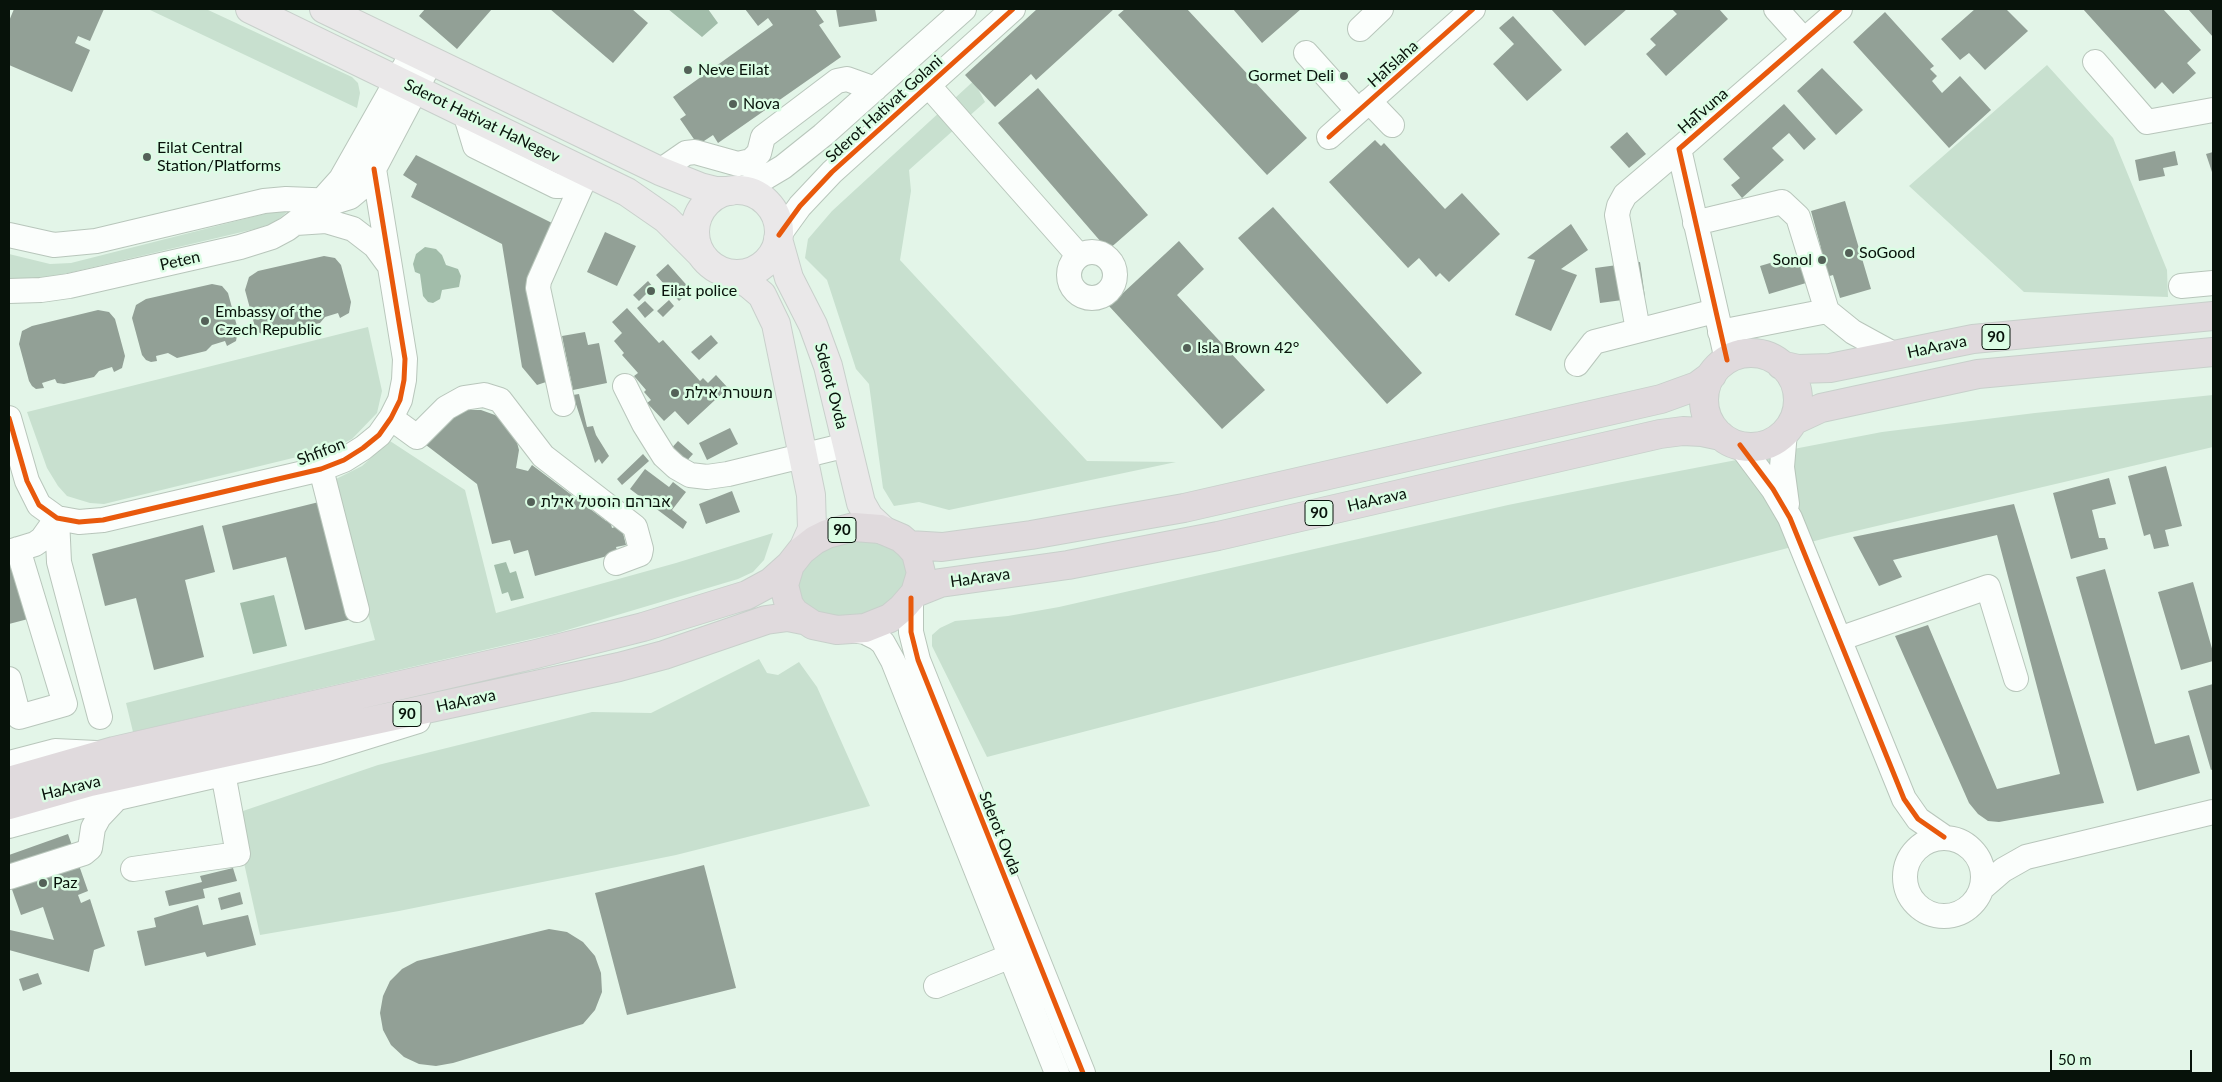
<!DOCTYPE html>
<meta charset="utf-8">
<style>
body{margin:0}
#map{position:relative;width:2222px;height:1082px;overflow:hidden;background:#e3f5e8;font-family:Lato,sans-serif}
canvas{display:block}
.frame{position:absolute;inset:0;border:10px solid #07120a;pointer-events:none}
.scale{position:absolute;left:2050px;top:1050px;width:142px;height:22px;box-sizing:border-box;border:2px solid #07120a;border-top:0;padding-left:6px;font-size:15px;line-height:18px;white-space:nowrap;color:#07120a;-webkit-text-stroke:4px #dbfde4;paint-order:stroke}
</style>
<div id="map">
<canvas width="2222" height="1082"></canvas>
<div class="frame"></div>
<div class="scale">50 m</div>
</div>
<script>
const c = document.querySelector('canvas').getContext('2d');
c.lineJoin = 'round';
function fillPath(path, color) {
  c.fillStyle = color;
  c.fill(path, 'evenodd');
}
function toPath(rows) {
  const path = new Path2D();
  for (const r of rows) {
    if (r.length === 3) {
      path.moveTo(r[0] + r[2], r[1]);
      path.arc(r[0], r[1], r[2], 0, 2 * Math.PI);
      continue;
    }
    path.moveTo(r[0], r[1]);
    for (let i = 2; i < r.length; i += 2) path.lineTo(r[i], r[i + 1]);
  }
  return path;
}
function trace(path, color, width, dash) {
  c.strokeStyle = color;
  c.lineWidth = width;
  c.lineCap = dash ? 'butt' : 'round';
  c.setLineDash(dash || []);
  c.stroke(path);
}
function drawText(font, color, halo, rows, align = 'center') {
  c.font = font + ' Lato,Heebo,sans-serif';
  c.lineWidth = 5;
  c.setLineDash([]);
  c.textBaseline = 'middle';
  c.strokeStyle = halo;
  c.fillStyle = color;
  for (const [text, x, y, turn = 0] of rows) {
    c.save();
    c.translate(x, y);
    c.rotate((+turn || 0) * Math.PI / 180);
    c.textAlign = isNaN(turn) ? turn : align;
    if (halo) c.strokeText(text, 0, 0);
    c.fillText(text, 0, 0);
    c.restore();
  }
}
fillPath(toPath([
 [148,9,206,9,352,77,358,83,360,93,357,108],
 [2047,65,2113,138,2167,270,2168,297,2024,292,1909,186],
 [979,76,976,85,985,102,909,170,911,191,900,260,1087,461,1176,462,949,510,919,502,894,506,883,488,869,384,856,369,827,280,805,258,808,239,832,211],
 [272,212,287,212,275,222,259,228,47,278,9,279,9,254,50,264,71,263],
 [368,327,382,391,377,413,352,439,334,448,104,504,90,503,67,496,58,486,47,468,27,412],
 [2213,395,2213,447,1830,537,987,757,932,646,932,635,940,628,955,621,1008,616,1059,607,1508,505,1622,482,1882,432,2035,413],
 [390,441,465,490,496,613,676,563,773,533,764,560,753,572,738,579,557,633,133,732,126,703,375,640,332,481,362,466],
 [855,540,877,541,901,553,907,565,907,579,899,594,883,607,861,616,838,618,810,610,800,599,796,586,801,571,812,557,832,546],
 [759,659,767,673,778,675,799,662,817,687,870,806,676,855,399,911,260,935,238,836,238,821,243,811,378,765,592,712,651,713]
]), '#c8e0cf');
fillPath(toPath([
 [668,9,708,9,718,23,702,37],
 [425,247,436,249,442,255,446,265,458,269,461,276,459,287,442,290,440,299,433,303,428,302,423,296,420,274,415,272,413,264,416,254],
 [506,562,510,573,516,571,524,598,511,601,508,592,502,594,494,565],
 [274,595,287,646,253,654,240,603]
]), '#a2bdaa');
fillPath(toPath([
 [14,9,104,9,90,41,78,36,75,43,90,50,72,92,9,65,9,21],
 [425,9,492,9,457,49,419,16],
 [550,9,632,9,648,23,613,63],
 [745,9,815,9,824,22,819,25,841,57,718,143,713,135,698,145,680,119,686,115,673,97,773,25,768,18,758,26],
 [836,9,875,9,877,21,839,27],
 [1037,9,1114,9,1036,80,1031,74,995,107,965,75],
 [1125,9,1187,9,1307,138,1267,175,1118,15],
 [1233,9,1301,9,1262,43],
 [1551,9,1627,9,1585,46],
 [1672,9,1719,9,1728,19,1666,76,1646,54,1656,45,1650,39,1677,14],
 [1975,9,2006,9,2028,31,1985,70,1969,53,1960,60,1941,39],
 [2083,9,2163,9,2201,50,2187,63,2196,73,2173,94,2162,82,2155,89],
 [2188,9,2213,9,2213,37],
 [1885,12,1934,66,1930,69,1937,76,1932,81,1942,93,1960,76,1991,110,1949,148,1853,42],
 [1513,16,1562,70,1527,101,1493,64,1514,44,1499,28],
 [1822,68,1863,110,1836,135,1797,91],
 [1038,88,1148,215,1108,250,998,123],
 [1784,104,1816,139,1804,150,1789,133,1772,148,1784,160,1742,198,1731,185,1740,178,1723,159],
 [1627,132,1646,154,1629,168,1610,147],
 [1375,140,1381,146,1384,143,1445,209,1462,193,1500,234,1449,282,1440,273,1436,277,1419,258,1408,268,1329,182],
 [2175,151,2178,165,2163,168,2165,176,2139,181,2135,160],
 [2213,152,2213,175,2206,154],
 [416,155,554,224,529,274,549,381,537,385,522,367,502,244,411,197,417,184,403,175],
 [1845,201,1871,289,1840,298,1833,275,1769,294,1760,266,1821,248,1811,211],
 [1273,207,1422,373,1387,404,1238,238],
 [1571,224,1588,250,1561,269,1577,275,1551,331,1515,315,1535,260,1527,258],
 [605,232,636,246,617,286,587,272],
 [1179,241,1204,269,1177,295,1265,390,1222,429,1109,306],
 [324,256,335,258,341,265,351,302,349,313,340,318,338,313,325,317,320,323,290,330,281,325,268,328,270,333,262,334,258,332,255,327,245,290,249,277,258,271],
 [1640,262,1645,297,1600,303,1595,268],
 [668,264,691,290,679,301,656,275],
 [648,281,653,287,639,301,633,295],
 [212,284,222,286,228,293,238,330,236,341,227,346,225,341,212,345,206,351,177,358,168,353,156,356,157,361,151,362,146,360,142,355,132,318,136,305,146,299],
 [669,300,674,306,663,317,657,311],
 [645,301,654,310,645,318,637,308],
 [627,308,659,343,663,340,700,381,703,378,708,383,716,375,728,388,688,425,675,411,664,421,647,403,651,400,644,392,646,390,634,376,638,373,622,355,624,353,614,341,622,333,612,322],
 [98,310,109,312,115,319,125,356,122,368,114,372,112,367,99,371,94,377,64,384,57,383,55,379,42,383,44,388,36,389,32,386,29,381,19,344,22,331,32,326],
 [585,332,588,345,599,343,607,383,573,390,562,336],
 [711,335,718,343,699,360,691,352],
 [579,394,587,427,593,426,596,435,609,456,602,464,599,459,595,463,573,395],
 [466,410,481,410,495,415,507,423,515,435,519,450,516,468,528,471,532,465,606,521,610,520,612,528,621,525,626,545,616,547,618,553,535,576,528,550,514,554,510,540,492,544,477,484,426,445,439,426],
 [730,428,738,444,707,460,699,443],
 [678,441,693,454,683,465,668,452],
 [643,454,649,461,622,485,617,479],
 [2166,466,2182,526,2165,530,2169,546,2154,549,2150,534,2144,536,2128,476],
 [645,469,669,487,673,482,686,492,672,510,687,522,683,529,630,489],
 [2109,478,2116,504,2092,510,2099,538,2105,538,2108,549,2071,559,2053,493],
 [732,491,740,512,706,524,699,504],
 [323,501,352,619,305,630,286,557,233,570,222,526],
 [2014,504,2104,803,1999,822,1988,821,1978,814,1969,803,1895,636,1928,625,1997,789,2060,774,1997,535,1893,560,1902,577,1879,586,1853,537],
 [203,525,215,572,185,580,204,657,154,670,136,598,105,606,92,554],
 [13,567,28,619,9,624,9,568],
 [2105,569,2155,744,2189,735,2200,773,2137,791,2076,577],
 [2193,582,2213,652,2213,661,2181,670,2158,592],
 [2213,684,2213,769,2211,770,2188,691],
 [68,834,88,891,78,895,81,903,90,899,105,946,94,950,89,972,9,950,10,930,54,940,43,907,21,915,9,881,9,855],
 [704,865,736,988,627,1015,595,893],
 [233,868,237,881,203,889,205,898,169,906,165,891,202,882,200,876],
 [240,892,243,904,221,910,218,898],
 [198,905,203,925,248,915,256,945,207,957,205,952,145,966,137,931,156,927,154,918],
 [549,929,567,932,583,942,595,956,601,973,602,992,595,1010,583,1024,453,1063,436,1066,419,1064,404,1057,391,1045,383,1030,380,1013,383,996,390,981,402,969,417,961],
 [38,973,42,984,23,991,19,979]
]), '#92a096');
const minor = toPath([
 [1776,9,1804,40],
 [1360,29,1381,9],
 [1306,53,1358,111],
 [2095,62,2147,122,2213,110],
 [928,85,1079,256],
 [1369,101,1392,125],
 [465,113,475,146,556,186,561,186,582,170],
 [1329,137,1473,9],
 [660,171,686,153,695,152,738,164,751,161,759,153,763,137,837,81,847,79,875,89],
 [739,190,756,183,783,167,823,135,964,9],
 [296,223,326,221,353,229,375,246,389,265],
 [1695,223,1782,202,1798,217,1827,311,1853,332,1895,355],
 [9,235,54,245,96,241,264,201,286,199,337,201,350,197,362,187,374,169,431,61],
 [779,235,800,206,832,172,1013,9],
 [1092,275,23],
 [2181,286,2213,283],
 [9,291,41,290,69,286,240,247,272,237,287,229,315,208,341,179,413,52],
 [1638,330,1617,215,1619,206,1625,195,1679,149],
 [1720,332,1827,311],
 [1727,360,1679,149,1840,9],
 [1577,364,1594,342,1715,311],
 [625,386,644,424,664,456,676,467,690,475,707,477,728,474,847,445],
 [563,404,538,288,539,281,587,173],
 [9,418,27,481,39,505,57,518,79,522,103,520,321,469,344,460,363,448,379,435,391,418,400,400,404,380,405,359,374,169],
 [391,418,417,437,446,408,464,398,484,395,500,400,543,456,635,527,641,549,640,554,616,563],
 [1785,432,1782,467,1787,504],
 [1740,445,1773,489,1790,518,1904,799,1918,819,1944,837],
 [321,469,357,610],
 [57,518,59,562,100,717],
 [9,552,35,544,42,539,57,518],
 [911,598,911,632,918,660,1083,1073],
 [851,630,865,632,877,638,883,643,893,661,1057,1073],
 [1839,639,1988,587,2016,679],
 [9,679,19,717,65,704,18,549],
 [9,763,55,751,96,753],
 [9,826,78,807,318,752,418,721],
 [1944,877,39],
 [133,869,238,854,223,773],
 [9,877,84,853,90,848,93,828,99,817,117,798],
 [1981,889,2003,870,2026,857,2213,812],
 [936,986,1011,956]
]);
const major = toPath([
 [250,9,627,192,666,219,701,254],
 [324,9,660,171,700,187,716,191,731,191],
 [737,232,42],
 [778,239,789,278,813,325,828,366,861,503,869,517,883,530],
 [727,273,749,284,762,295,776,324,811,495,812,529,804,547]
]);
const highway = toPath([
 [1751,400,47],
 [1781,365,1798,369,1830,368,1973,339,2213,316],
 [1793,421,1821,408,1978,374,2213,352],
 [854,527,880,529,901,538,909,545,916,553,921,573,915,593,902,608,890,618,865,628,837,630,813,625,795,613,789,605,784,585,790,565,801,551,815,540,827,534,854,527],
 [909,545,942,547,1031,535,1184,508,1661,399,1697,386,1712,375],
 [915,593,940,583,1068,565,1218,536,1660,434,1683,431,1702,432,1721,436],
 [9,781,114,751,536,654,643,627,747,595,771,582,790,565],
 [9,805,90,782,619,667,664,655,766,620,788,617,803,620]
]);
trace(minor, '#b8c6bb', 26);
trace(major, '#c8d0cb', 30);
trace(highway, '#c8d0cb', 30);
trace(minor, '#fbfefc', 24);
trace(major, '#eae8e9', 28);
trace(highway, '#e0dadd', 28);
trace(toPath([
 [1329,137,1473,9],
 [779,235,800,206,832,172,1013,9],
 [1727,360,1679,149,1840,9],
 [9,418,27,481,39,505,57,518,79,522,103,520,321,469,344,460,363,448,379,435,391,418,400,400,404,380,405,359,374,169],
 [1740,445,1773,489,1790,518,1904,799,1918,819,1944,837],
 [911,598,911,632,918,660,1083,1073]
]), '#e8590c', 5);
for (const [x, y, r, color] of [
 [688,70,5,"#546158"],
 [1344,76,5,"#546158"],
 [733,104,5,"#546158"],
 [147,157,5,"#546158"],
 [1849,253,5,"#546158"],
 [1822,260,5,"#546158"],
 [651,291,5,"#546158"],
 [205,321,5,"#546158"],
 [1187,348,5,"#546158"],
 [675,393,5,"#546158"],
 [531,502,5,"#546158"],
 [43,883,5,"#546158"]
]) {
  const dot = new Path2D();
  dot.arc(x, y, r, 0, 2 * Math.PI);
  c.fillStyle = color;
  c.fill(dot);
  trace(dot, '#dbfde4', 2);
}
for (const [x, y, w] of [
 [1996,337,28],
 [1319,513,28],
 [842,530,28],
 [407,714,28]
]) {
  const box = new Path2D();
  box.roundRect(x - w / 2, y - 12.5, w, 25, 4);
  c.fillStyle = '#dbfde4';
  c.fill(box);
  trace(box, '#07120a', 1);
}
drawText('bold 15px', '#07120a', null, [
 ["90",1996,337],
 ["90",1319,513],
 ["90",842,530],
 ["90",407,714]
]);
drawText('16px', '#07120a', '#dbfde4', [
 ["HaTslaha",1393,64,-42],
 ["Sderot Hativat Golani",884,109,-42],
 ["HaTvuna",1703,111,-41],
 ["Sderot Hativat HaNegev",482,121,26],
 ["Peten",180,261,-13],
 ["HaArava",1937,347,-12],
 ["Sderot Ovda",831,386,75],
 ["Shfifon",321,452,-21],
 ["HaArava",1377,500,-13],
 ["HaArava",980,578,-8],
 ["HaArava",466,701,-12],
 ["HaArava",71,788,-14],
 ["Sderot Ovda",1000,833,68]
]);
drawText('16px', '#07120a', '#dbfde4', [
 ["Neve Eilat",698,70],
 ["Gormet Deli",1334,76,"right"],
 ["Nova",743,104],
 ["Eilat Central",157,148],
 ["Station/Platforms",157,166],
 ["SoGood",1859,253],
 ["Sonol",1812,260,"right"],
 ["Eilat police",661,291],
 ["Embassy of the",215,312],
 ["Czech Republic",215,330],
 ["Isla Brown 42°",1197,348],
 ["משטרת אילת",685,393],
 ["אברהם הוסטל אילת",541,502],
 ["Paz",53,883]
], 'left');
</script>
